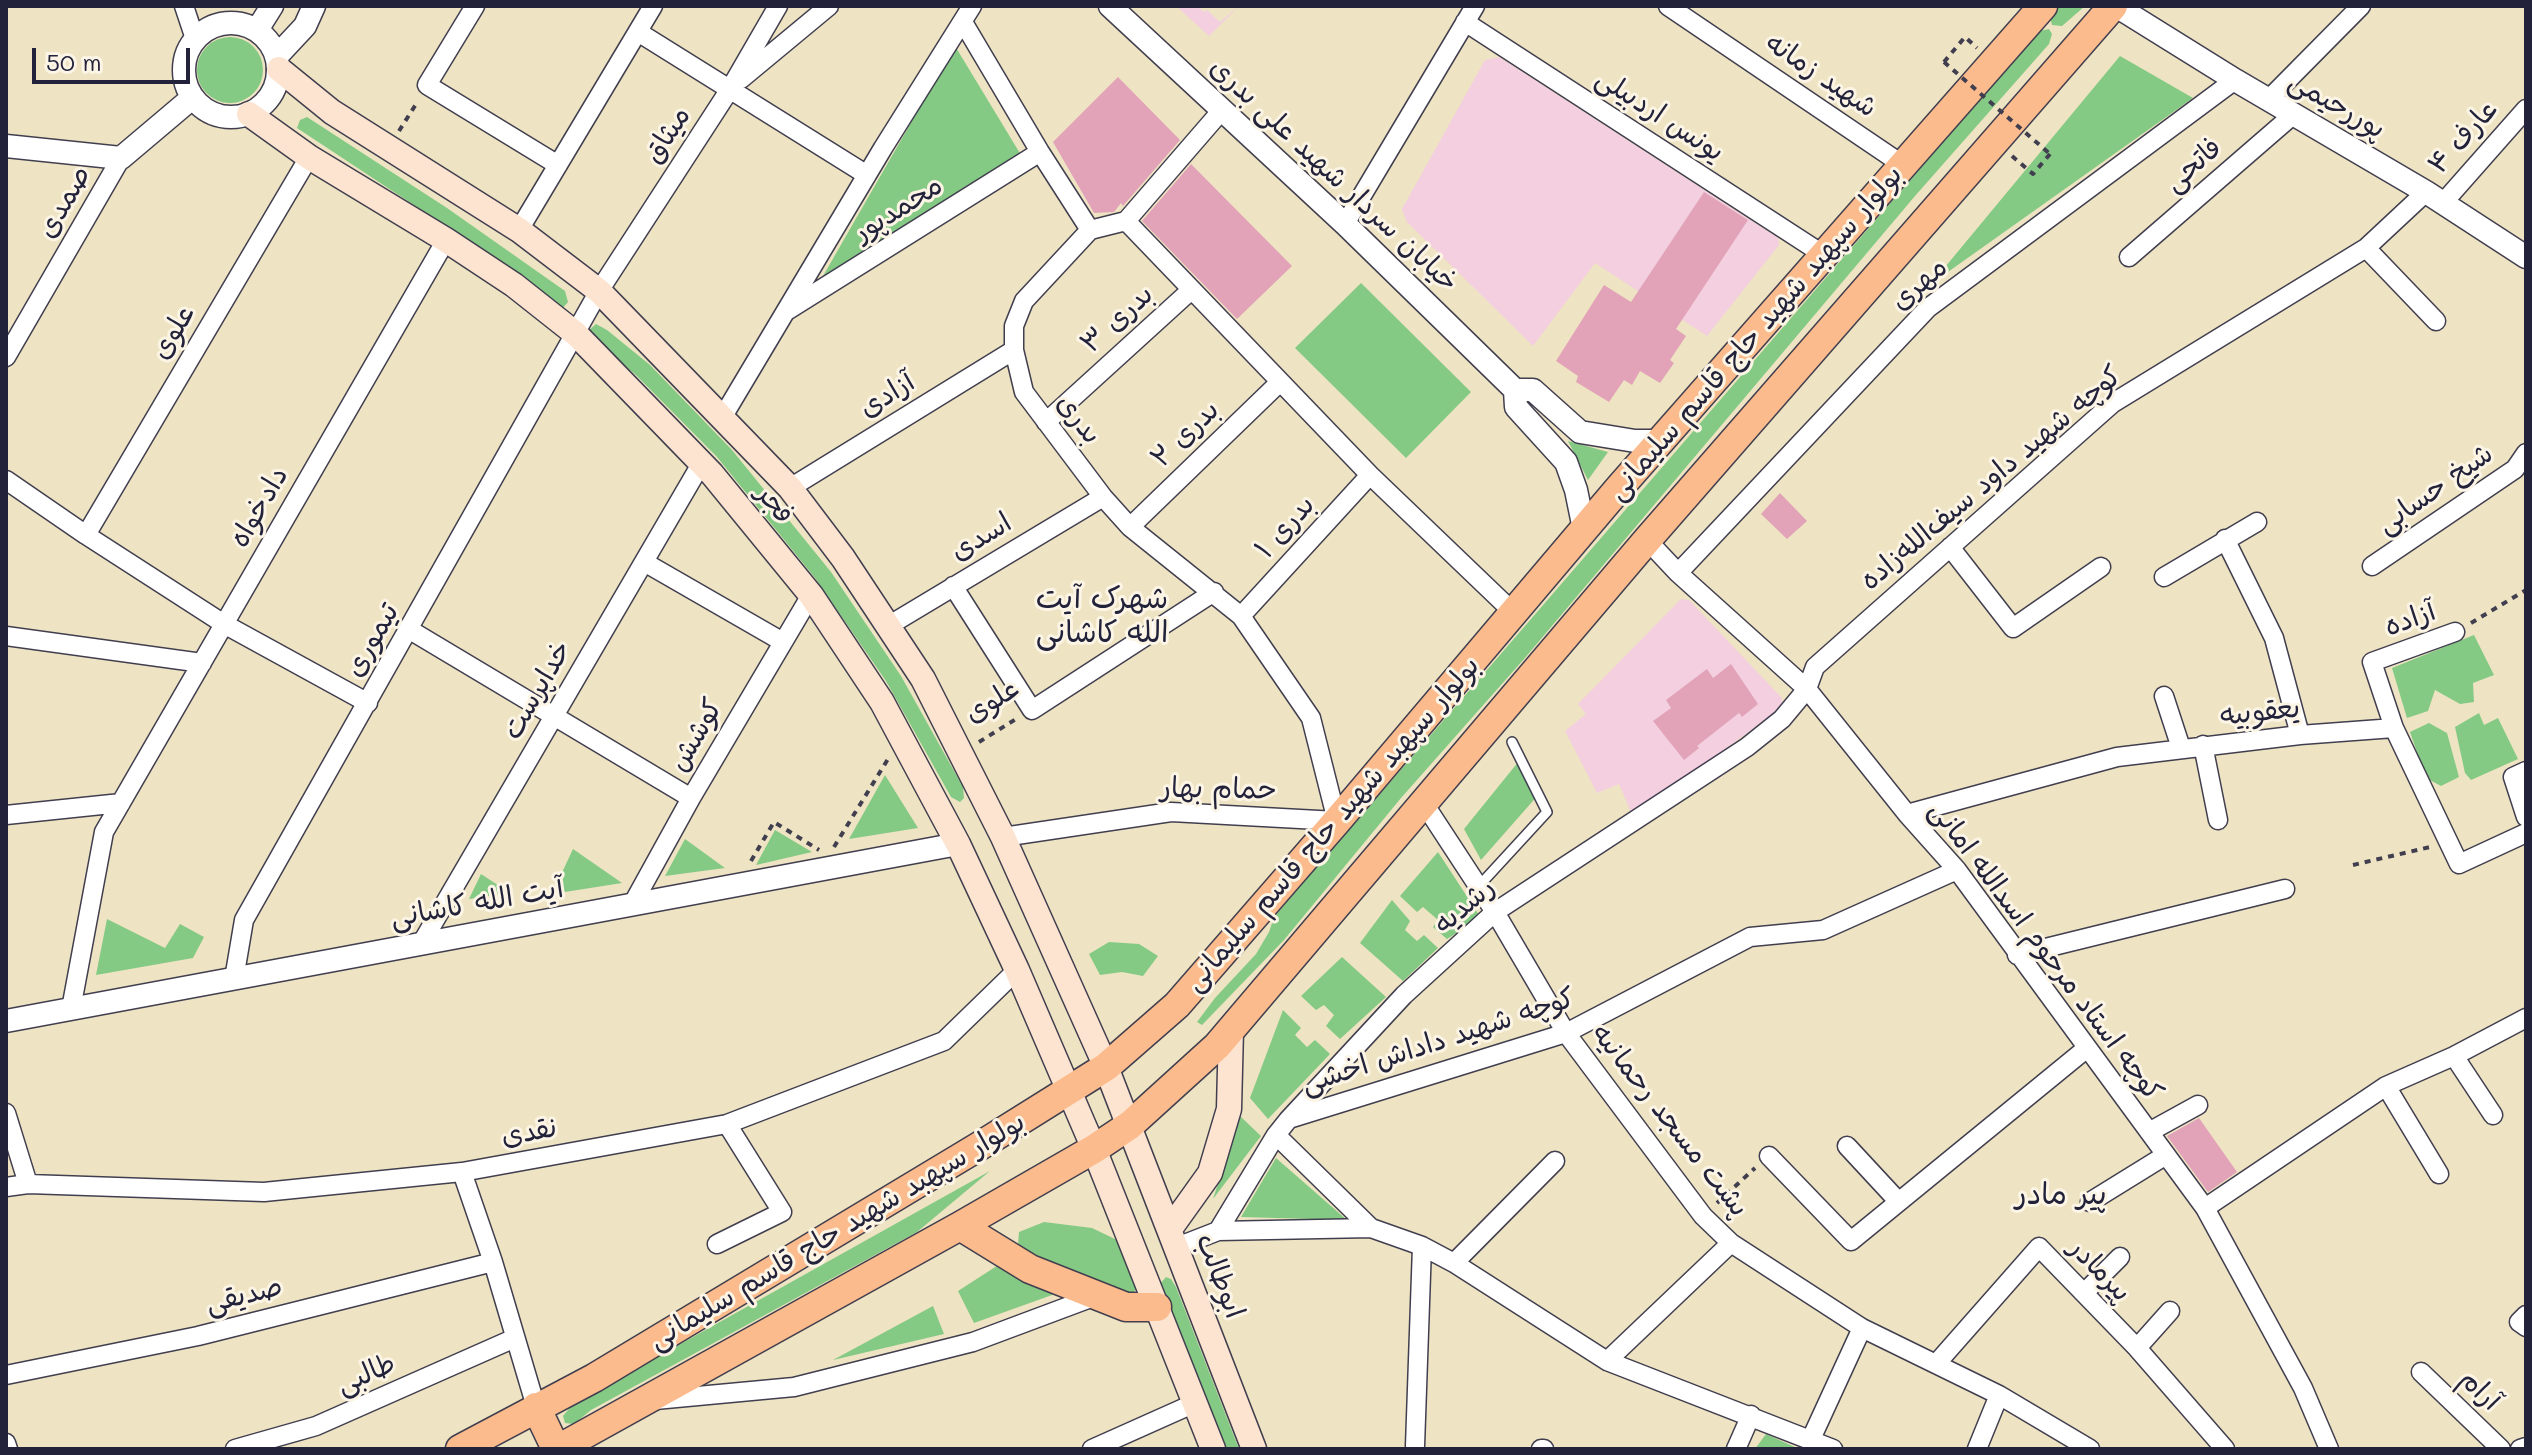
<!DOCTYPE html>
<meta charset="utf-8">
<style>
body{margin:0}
#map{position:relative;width:2532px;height:1455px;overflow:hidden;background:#eee3c2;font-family:Mali,sans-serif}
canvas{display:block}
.frame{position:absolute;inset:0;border:8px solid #22223b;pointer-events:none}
.scale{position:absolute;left:32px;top:48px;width:158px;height:36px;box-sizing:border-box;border:4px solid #22223b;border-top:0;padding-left:10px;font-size:24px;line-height:28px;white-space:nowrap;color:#22223b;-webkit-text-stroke:6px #fcf5e5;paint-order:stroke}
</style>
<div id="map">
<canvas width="2532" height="1455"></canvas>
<div class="frame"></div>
<div class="scale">50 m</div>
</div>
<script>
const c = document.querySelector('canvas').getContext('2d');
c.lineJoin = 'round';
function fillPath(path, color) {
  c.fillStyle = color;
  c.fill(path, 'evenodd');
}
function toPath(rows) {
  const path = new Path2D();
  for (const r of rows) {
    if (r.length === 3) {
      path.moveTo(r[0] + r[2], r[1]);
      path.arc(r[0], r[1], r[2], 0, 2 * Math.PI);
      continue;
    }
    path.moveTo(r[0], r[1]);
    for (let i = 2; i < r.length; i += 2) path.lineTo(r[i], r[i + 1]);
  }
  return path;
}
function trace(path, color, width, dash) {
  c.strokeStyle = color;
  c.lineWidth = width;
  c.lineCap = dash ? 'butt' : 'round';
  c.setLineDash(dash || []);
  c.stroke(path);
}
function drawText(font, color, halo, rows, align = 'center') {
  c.font = font + ' Mali,"Playpen Sans Arabic",sans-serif';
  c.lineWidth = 6;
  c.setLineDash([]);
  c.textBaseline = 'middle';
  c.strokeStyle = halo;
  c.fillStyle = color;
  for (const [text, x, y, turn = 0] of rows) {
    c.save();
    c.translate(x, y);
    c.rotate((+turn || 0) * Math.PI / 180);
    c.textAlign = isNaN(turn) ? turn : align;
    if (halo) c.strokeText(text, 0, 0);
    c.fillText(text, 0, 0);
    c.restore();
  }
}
fillPath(toPath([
 [1176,6,1197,6,1204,12,1207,10,1220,22,1239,6,1209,36],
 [1499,57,1778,238,1779,245,1707,336,1595,263,1533,346,1407,222,1402,209,1485,60],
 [1681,599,1689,600,1782,698,1782,707,1633,817,1619,784,1597,793,1565,731,1586,714,1578,704]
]), '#f3cfe0');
fillPath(toPath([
 [2059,6,2085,6,2062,26,2052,25,2050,17],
 [2049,29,2052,34,2049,44,1915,196,1524,659,1401,798,1284,940,1202,1025,1197,1022,1215,998,1256,954,1269,932,1274,917,1328,854,2039,31],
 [230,70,33],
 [955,46,1021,155,819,283],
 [2120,56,2193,98,1931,284],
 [307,117,447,208,565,291,568,302,562,309,444,225,297,128,300,120],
 [1361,283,1471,392,1406,458,1295,348],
 [596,324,607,330,650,365,732,450,831,572,901,676,963,787,964,798,960,802,951,797,886,681,815,578,717,457,636,375,591,338,589,330],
 [1568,441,1608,452,1588,480],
 [2474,635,2494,675,2473,683,2474,702,2460,704,2435,690,2428,711,2407,718,2392,668],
 [2479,713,2484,725,2498,718,2518,759,2471,780,2465,773,2455,727],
 [2429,723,2447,733,2459,777,2441,786,2426,778,2410,732],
 [1519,761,1539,794,1481,860,1464,829],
 [885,775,918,828,849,839],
 [775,830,812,852,756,865],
 [685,839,725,868,665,876],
 [573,849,622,883,552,894],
 [1438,852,1481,918,1447,939,1433,927,1438,920,1423,907,1417,912,1400,896],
 [481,874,510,893,469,899],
 [1392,900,1410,921,1405,930,1417,941,1424,935,1438,948,1403,981,1360,943],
 [107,919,165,948,180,924,204,937,193,958,96,975],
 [1109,942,1139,944,1158,956,1143,976,1122,972,1100,975,1089,954],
 [1342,957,1386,997,1340,1039,1326,1026,1334,1015,1324,1005,1316,1010,1301,996],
 [1283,1010,1301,1028,1295,1035,1307,1047,1315,1040,1330,1054,1268,1119,1250,1098],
 [1240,1116,1261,1136,1213,1199],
 [1276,1158,1347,1220,1241,1217],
 [990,1171,917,1232,591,1410,574,1424,565,1423,563,1416,573,1404],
 [1044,1222,1092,1228,1115,1239,1123,1248,1139,1286,1131,1295,1044,1260,1018,1245,1019,1232],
 [1003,1262,1066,1290,974,1323,958,1291],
 [1166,1277,1171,1279,1176,1287,1239,1449,1226,1449,1160,1284],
 [933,1306,944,1334,833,1360],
 [1766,1434,1799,1449,1755,1449]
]), '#84ca84');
fillPath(toPath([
 [1118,77,1180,140,1123,206,1121,203,1114,212,1094,213,1053,142],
 [1191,164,1292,266,1237,319,1142,221],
 [1704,192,1748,220,1676,329,1686,336,1670,360,1674,363,1660,383,1640,371,1632,385,1624,380,1609,402,1576,382,1578,376,1556,361,1604,285,1631,302],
 [1780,493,1807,521,1787,539,1761,514],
 [1731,664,1758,704,1742,717,1739,713,1697,746,1699,748,1684,760,1653,721,1671,708,1666,700,1707,669,1713,678],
 [2199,1118,2237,1172,2208,1192,2167,1136]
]), '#e2a3b8');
const service = toPath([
 [1478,887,1547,812,1512,742]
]);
const minor = toPath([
 [184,6,195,39],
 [475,6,427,85,558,165],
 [1668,6,1903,165],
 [963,22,1040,152,1090,230,1024,301,1014,326,1014,350,1024,392,1103,497,1130,527,1241,616,1311,718,1337,821,1171,812,1003,837],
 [1465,22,1824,255],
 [638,32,867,175],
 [741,79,829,6],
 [2269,99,2361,6],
 [2443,203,2526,109],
 [1126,221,1370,475,1513,612],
 [1345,224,1475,6],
 [519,230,653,6],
 [1090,230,1126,221,1222,110],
 [2366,248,2436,321],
 [2129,257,2294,114],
 [788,310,1040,152],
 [6,357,121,158],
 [722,418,883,148,972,6],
 [1046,422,1190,291],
 [6,480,86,535,224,624,368,703],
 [790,488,1014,350],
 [1130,527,1280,382],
 [86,535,309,157],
 [2225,539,2274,638,2300,735],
 [1647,540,1678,573,1807,689,1907,814,1957,870,2205,1208,2303,1388,2329,1449],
 [1950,547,2013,628,2101,567],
 [644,562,783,642],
 [2372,566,2515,469,2526,453],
 [1678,573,1928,308,2235,80],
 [2164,577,2257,522],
 [953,586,1032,710,1214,592],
 [1241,616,1370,475],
 [888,626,1103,497],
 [410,630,691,798],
 [6,636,202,663],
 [2164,696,2181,748],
 [2394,728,2372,662,2455,632],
 [2203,745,2218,820],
 [2526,771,2513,777,2526,817],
 [1423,802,1495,912,1566,1033,1703,1216,1731,1243,1862,1328,1999,1395,2090,1449],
 [1907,814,2117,757,2300,735,2394,728,2459,864,2526,833],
 [6,815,121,803],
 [632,905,691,798,811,595],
 [421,944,701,464],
 [2017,955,2285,889],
 [234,979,244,920,599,291,730,89,778,6],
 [71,1009,104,832,446,240],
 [2454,1056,2493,1115],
 [2386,1086,2439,1174],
 [6,1113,28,1184],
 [1289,1119,1566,1033,1750,937,1823,930,1957,870],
 [2149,1132,2198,1105],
 [1276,1135,1371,1228],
 [1847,1146,1898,1201],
 [1769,1156,1851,1241,2087,1048],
 [462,1172,493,1262,536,1407],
 [6,1187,28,1184,264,1192,462,1172,727,1124,944,1041,1017,970],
 [2090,1202,2166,1155],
 [2205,1208,2386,1086,2454,1056,2526,1018],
 [1218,1231,1276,1135,1288,1120,1404,995,1495,912,1747,747,1782,719,1807,689,1815,667,2113,403,2366,248,2426,192],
 [717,1244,782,1212,727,1124],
 [1177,1247,1218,1231,1371,1228,1422,1246,1454,1263,1607,1361,1833,1449],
 [1454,1263,1555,1161],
 [2084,1293,2120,1257],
 [2526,1315,2519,1322,2526,1327],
 [2137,1348,2170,1311],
 [1607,1361,1731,1243],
 [1936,1364,2039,1247,2137,1348,2225,1449],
 [2421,1372,2501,1449],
 [6,1375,198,1336,493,1262],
 [655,1400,794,1387,973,1342,1096,1296],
 [1811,1439,1862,1328],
 [6,1443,8,1449],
 [1415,1446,1422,1246],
 [235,1449,316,1426,515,1338],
 [1092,1449,1195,1403],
 [1541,1449,1544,1449],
 [1736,1449,1751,1415],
 [1977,1449,1999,1395],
 [2520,1449,2526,1447]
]);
const tertiary = toPath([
 [1110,6,1345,224,1515,390,1516,407,1566,462,1576,490,1584,529],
 [2116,6,2235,80,2426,192,2526,257],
 [231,70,47],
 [257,30,272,6],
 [277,56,305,26,314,6],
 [6,146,121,158,192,98],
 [1515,390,1533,390,1580,432,1635,441,1660,441],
 [6,1021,958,844]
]);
const secondary = toPath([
 [279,69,332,112,519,230,599,291,790,488,843,558,923,679,1003,837,1106,1067,1254,1449],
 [249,114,309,157,446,240,514,285,576,334,712,474,811,595,882,702,958,844,1017,970,1094,1149,1213,1449],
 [1170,1229,1210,1173,1229,1109,1231,1029]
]);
const primary = toPath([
 [960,1226,1030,1269,1126,1307,1157,1307],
 [536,1407,556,1449],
 [460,1449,594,1378,978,1147,1106,1067,1177,1005,1337,821,1619,488,2043,6],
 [558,1449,960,1226,1094,1149,1130,1125,1217,1046,1647,540,2113,6]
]);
trace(service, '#413f4f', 12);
trace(minor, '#413f4f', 21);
trace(tertiary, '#413f4f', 25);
trace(secondary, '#413f4f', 27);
trace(primary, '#413f4f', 31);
trace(toPath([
 [1944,62,1965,37,1977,48],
 [399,131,418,101],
 [2012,156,2033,174,2050,154],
 [2471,623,2526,590],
 [979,742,1016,719],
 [834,847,888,759],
 [751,861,774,822,819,850],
 [2353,865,2430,847],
 [1717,1203,1755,1168]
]), '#413f4f', 4, [6, 6]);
trace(service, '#fff', 9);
trace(minor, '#fff', 18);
trace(tertiary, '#fff', 22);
trace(secondary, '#fde4d1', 24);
trace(primary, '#fbbb8d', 28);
trace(toPath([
 [1944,62,2050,154]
]), '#413f4f', 4, [6, 6]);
drawText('28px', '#22223b', '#fcf5e5', [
 ["شهید زمانه",1821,75,34],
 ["پوررحیمی",2337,105,30],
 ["یونس اردبیلی",1660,115,33],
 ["میثاق",667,135,-57],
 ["عارف ۴",2463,137,-48],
 ["فاتحی",2193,165,-41],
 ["خیابان سردار شهید علی بدری",1334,175,43],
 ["صمدی",64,202,-60],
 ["محمدپور",898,209,-32],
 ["مهری",1919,284,-41],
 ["بدری ۳",1117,319,-42],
 ["علوی",173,332,-59],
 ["بولوار سپهبد شهید حاج قاسم سلیمانی",1755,333,-49],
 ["آزادی",887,395,-32],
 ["بدری",1079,419,53],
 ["بدری ۲",1185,434,-44],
 ["کوچه شهید داود سیف‌الله‌زاده",1991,478,-40],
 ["شیخ حسابی",2435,489,-35],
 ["فجر",775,504,51],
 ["دادخواه",259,507,-60],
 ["بدری ۱",1285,527,-48],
 ["اسدی",981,537,-31],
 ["آزاده",2410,619,-20],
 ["تیموری",372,640,-60],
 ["خداپرست",537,690,-60],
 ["علوی",992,701,-32],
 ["یعقوبیه",2260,712,-6],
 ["کوشش",696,735,-60],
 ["حمام بهار",1218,789,1],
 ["بولوار سپهبد شهید حاج قاسم سلیمانی",1332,824,-49],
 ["آیت الله کاشانی",477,903,-10],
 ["رشدیه",1464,906,-40],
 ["کوچه استاد مرحوم اسدالله امانی",2046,951,53],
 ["کوچه شهید داداش اخشی",1438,1041,-18],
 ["پشت مسجد رحمانیه",1670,1120,52],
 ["نقدی",529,1132,-10],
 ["بولوار سپهبد شهید حاج قاسم سلیمانی",837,1231,-31],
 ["پیرمادر",2100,1270,46],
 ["ابوطالب",1220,1276,69],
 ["صدیقی",244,1295,-14],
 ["طالبی",366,1374,-24],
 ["آرام",2480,1390,44]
]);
drawText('30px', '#22223b', '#fcf5e5', [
 ["شهرک آیت",1102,599],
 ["الله کاشانی",1102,633],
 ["پیر مادر",2061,1195]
]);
</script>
